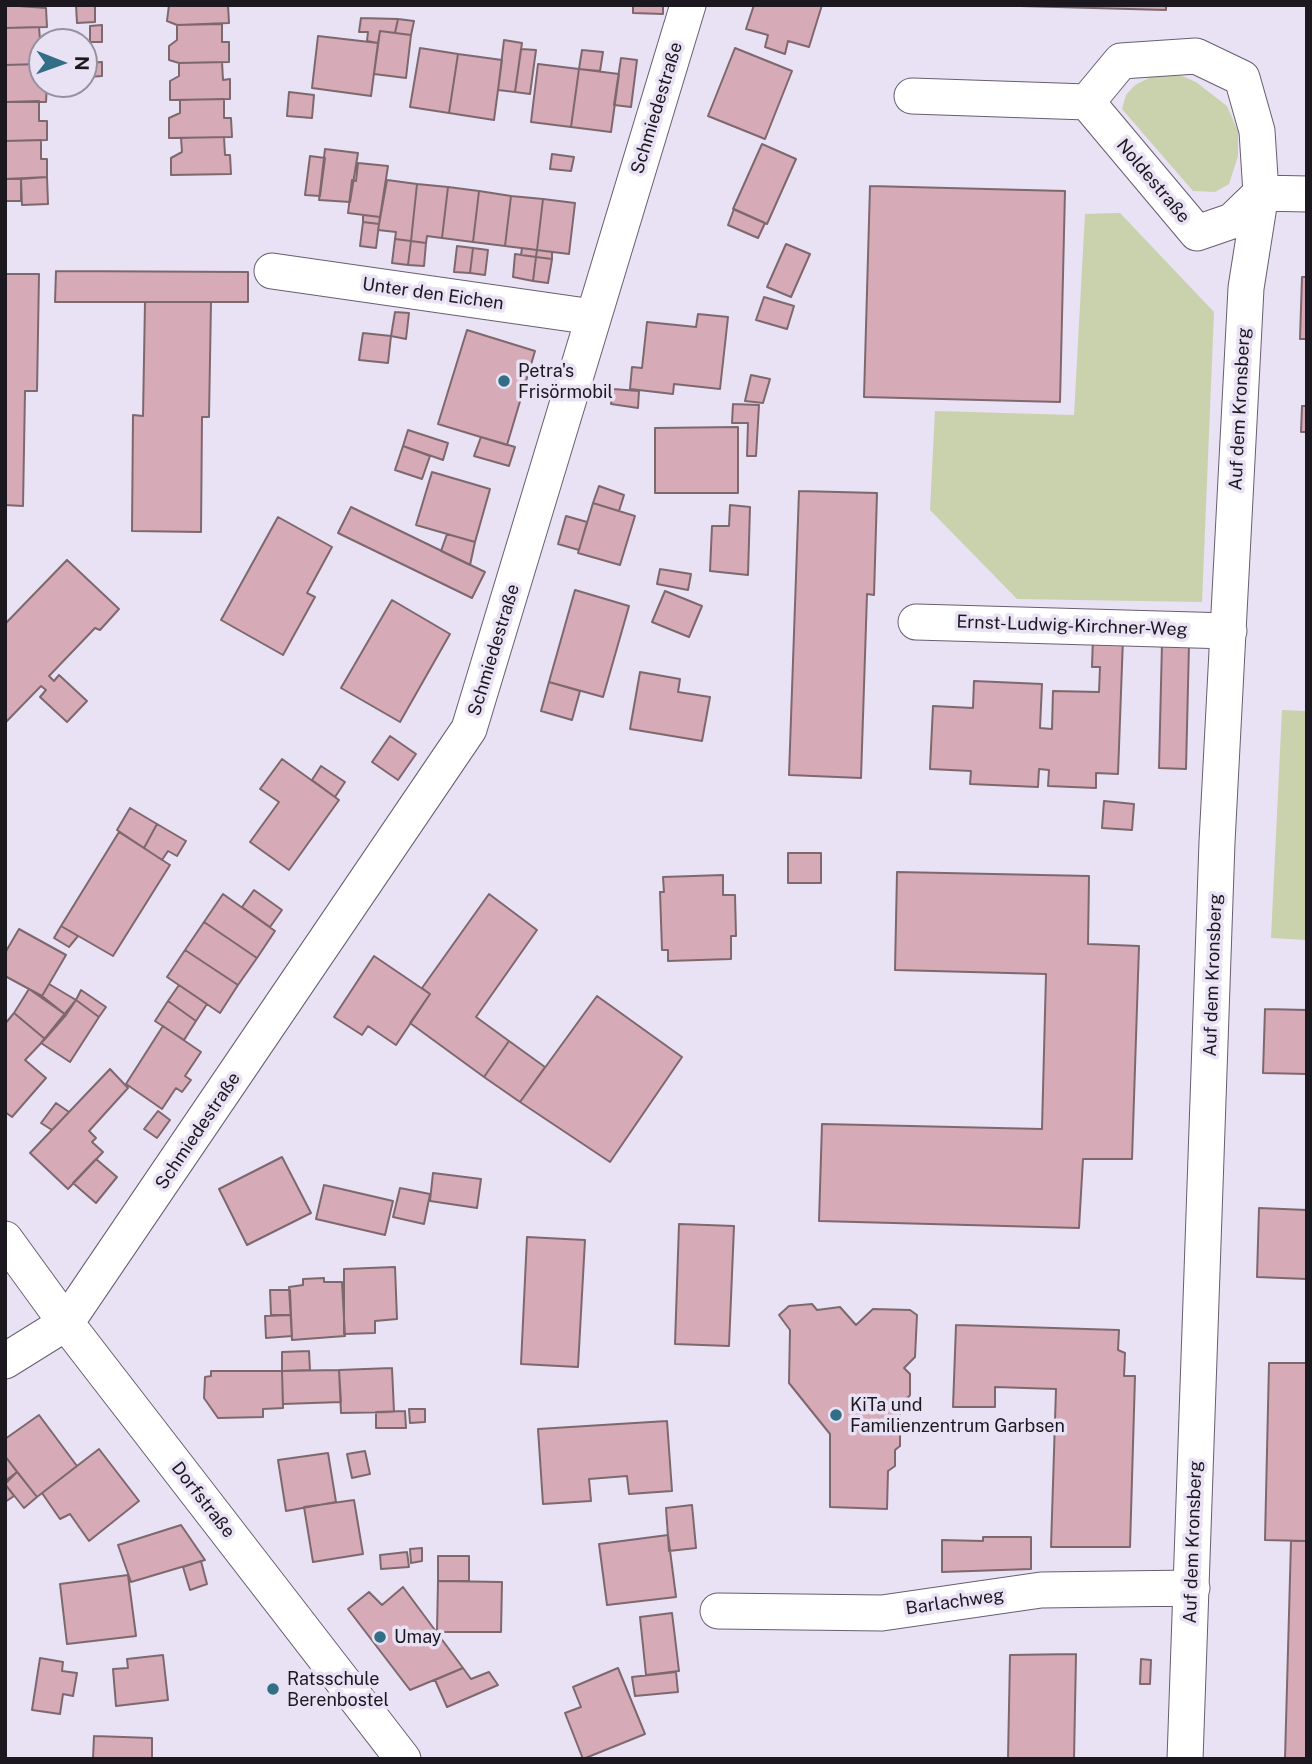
<!DOCTYPE html>
<meta charset="utf-8">
<style>
body{margin:0}
#map{position:relative;width:1312px;height:1764px;overflow:hidden;background:#e9e1f4;font-family:"Public Sans",sans-serif}
canvas{display:block}
.frame{position:absolute;inset:0;border:7px solid #1b181f;pointer-events:none}
.north{position:absolute;left:28px;top:28px;width:70px;height:70px;box-sizing:border-box;background:#e9e1f4;border:2px solid #97919f;border-radius:50%;rotate:91deg;font-size:19px;font-weight:700;line-height:28px;text-align:center;color:#1b181f}
.north::after{content:'';display:block;margin:auto;width:24px;height:32px;background:#326f86;clip-path:polygon(50% 0,100% 100%,50% 72%,0 100%)}
</style>
<div id="map">
<canvas width="1312" height="1764"></canvas>
<div class="frame"></div>
<div class="north">N</div>
</div>
<script>
const c = document.querySelector('canvas').getContext('2d');
c.lineJoin = 'round';
function fillPath(path, color) {
  c.fillStyle = color;
  c.fill(path, 'evenodd');
}
function toPath(rows) {
  const path = new Path2D();
  for (const r of rows) {
    path.moveTo(r[0], r[1]);
    for (let i = 2; i < r.length; i += 2) path.lineTo(r[i], r[i + 1]);
  }
  return path;
}
function trace(path, color, width, dash) {
  c.strokeStyle = color;
  c.lineWidth = width;
  c.lineCap = dash ? 'butt' : 'round';
  c.setLineDash(dash || []);
  c.stroke(path);
}
function drawText(font, color, halo, rows, align = 'center') {
  c.font = font + ' "Public Sans",sans-serif';
  c.lineWidth = 7;
  c.setLineDash([]);
  c.textBaseline = 'middle';
  c.strokeStyle = halo;
  c.fillStyle = color;
  for (const [text, x, y, turn = 0] of rows) {
    c.save();
    c.translate(x, y);
    c.rotate((+turn || 0) * Math.PI / 180);
    c.textAlign = isNaN(turn) ? turn : align;
    if (halo) c.strokeText(text, 0, 0);
    c.fillText(text, 0, 0);
    c.restore();
  }
}
fillPath(toPath([
 [1157,74,1180,75,1196,82,1227,106,1238,131,1238,156,1229,184,1215,192,1193,191,1122,109,1126,95,1135,85],
 [1120,213,1214,312,1202,602,1017,599,930,510,935,411,1074,415,1085,214],
 [1282,710,1307,711,1307,940,1271,938]
]), '#c9d2ad');
const building = toPath([
 [5,5,46,8,47,27,5,28,5,5],
 [76,5,95,5,95,22,77,23,76,5],
 [169,5,228,5,229,23,177,25,167,21,169,5],
 [633,5,663,5,663,14,633,13,633,5],
 [754,5,822,5,809,47,788,41,785,54,765,47,768,35,746,29,754,5],
 [984,5,1166,5,1166,10,984,5],
 [361,18,398,19,395,33,380,31,378,43,367,41,368,32,359,32,361,18],
 [398,19,414,21,411,35,395,33,398,19],
 [222,24,222,42,229,42,229,62,179,63,169,60,169,46,177,40,177,25,222,24],
 [102,25,102,42,90,42,90,26,102,25],
 [39,27,42,64,5,65,5,28,39,27],
 [380,31,411,35,406,78,374,74,380,31],
 [318,36,378,43,371,96,312,88,318,36],
 [504,40,522,43,515,92,498,90,504,40],
 [420,48,458,54,449,113,410,107,420,48],
 [735,48,792,71,765,139,708,116,735,48],
 [521,49,536,50,530,94,515,92,521,49],
 [582,50,603,52,600,71,579,69,582,50],
 [458,54,502,60,494,120,449,113,458,54],
 [621,58,637,60,631,107,614,105,621,58],
 [102,62,102,76,88,77,87,63,102,62],
 [222,62,223,80,230,79,230,99,170,100,170,81,179,76,179,63,222,62],
 [39,64,39,85,47,84,46,102,5,102,5,65,39,64],
 [538,64,579,69,571,127,531,122,538,64],
 [579,69,619,74,611,132,571,127,579,69],
 [289,92,314,95,312,118,287,116,289,92],
 [224,99,224,118,231,118,232,137,169,138,169,118,180,113,180,100,224,99],
 [39,101,39,121,47,121,47,140,5,141,5,102,39,101],
 [224,137,225,155,230,155,231,174,171,175,171,158,182,152,181,138,224,137],
 [41,140,41,159,47,159,47,177,5,179,5,141,41,140],
 [762,144,796,159,767,224,733,209,762,144],
 [325,149,358,153,350,202,319,200,325,149],
 [552,154,574,157,571,171,550,169,552,154],
 [310,156,325,158,320,196,305,195,310,156],
 [358,163,388,166,380,217,348,213,352,180,356,181,358,163],
 [47,177,48,204,22,205,21,179,47,177],
 [5,179,21,179,21,201,5,201,5,179],
 [387,180,417,184,411,241,395,239,396,232,378,230,387,180],
 [417,184,448,187,442,238,427,236,426,243,411,241,417,184],
 [870,186,1065,191,1060,402,864,397,870,186],
 [448,187,479,191,473,242,442,238,448,187],
 [479,191,511,196,505,246,473,242,479,191],
 [511,196,543,199,537,250,505,246,511,196],
 [543,199,575,203,569,254,537,250,543,199],
 [734,209,765,223,758,238,728,225,734,209],
 [363,215,380,217,379,224,363,222,363,215],
 [363,222,379,224,376,248,360,246,363,222],
 [395,239,411,241,408,265,392,263,395,239],
 [411,241,426,243,424,266,408,265,411,241],
 [786,244,810,254,791,297,767,287,786,244],
 [457,246,473,248,470,273,454,272,457,246],
 [473,248,488,250,485,275,470,273,473,248],
 [522,248,537,250,536,257,521,255,522,248],
 [537,250,552,252,552,259,536,257,537,250],
 [515,254,536,257,533,281,513,277,515,254],
 [536,257,552,259,548,283,533,281,536,257],
 [56,271,248,272,248,302,55,302,56,271],
 [5,274,39,274,37,391,25,391,23,506,5,505,5,274],
 [1302,277,1307,277,1307,339,1300,339,1302,277],
 [764,297,794,306,787,329,756,320,764,297],
 [145,302,211,302,209,417,202,417,201,532,132,531,133,415,143,416,145,302],
 [395,312,409,313,406,339,391,336,395,312],
 [698,314,728,317,720,389,674,384,673,394,630,389,632,367,642,368,647,322,696,327,698,314],
 [467,330,535,351,507,445,438,424,467,330],
 [363,333,391,336,388,363,359,360,363,333],
 [751,375,770,379,763,403,745,401,751,375],
 [613,389,639,391,638,408,611,404,613,389],
 [733,404,759,405,756,456,747,456,748,423,732,423,733,404],
 [1302,406,1307,406,1307,432,1301,432,1302,406],
 [738,427,738,493,655,493,655,428,738,427],
 [408,430,448,443,443,460,403,446,408,430],
 [481,437,515,447,509,466,474,456,481,437],
 [403,446,430,456,422,479,395,470,403,446],
 [432,472,490,489,475,542,416,525,432,472],
 [599,486,624,495,619,511,593,503,599,486],
 [799,491,877,493,874,595,867,594,861,778,789,775,799,491],
 [593,503,635,516,620,565,578,553,593,503],
 [730,505,750,507,748,575,710,571,712,526,729,526,730,505],
 [351,507,485,572,472,598,338,533,351,507],
 [566,516,587,522,579,550,558,544,566,516],
 [278,517,332,547,307,593,315,597,283,655,221,620,278,517],
 [447,534,475,542,470,565,441,551,447,534],
 [67,560,119,609,100,630,95,628,49,676,54,681,59,675,87,701,67,722,40,697,46,690,41,686,5,723,5,624,67,560],
 [660,569,691,574,688,590,657,584,660,569],
 [575,590,629,606,603,697,549,682,575,590],
 [665,591,702,606,689,637,652,622,665,591],
 [392,600,450,634,400,722,341,688,392,600],
 [1093,636,1123,638,1118,774,1096,773,1096,788,1048,786,1049,770,1039,769,1038,787,970,784,971,771,930,769,933,706,973,708,974,681,1042,684,1040,728,1052,729,1053,691,1099,692,1100,667,1092,667,1093,636],
 [1162,643,1189,644,1186,769,1159,768,1162,643],
 [640,672,680,679,678,692,710,697,702,741,630,729,640,672],
 [549,682,580,691,572,720,541,711,549,682],
 [390,736,416,754,398,780,372,762,390,736],
 [282,759,339,800,289,870,250,842,279,802,260,789,282,759],
 [321,766,345,782,335,797,312,780,321,766],
 [1104,801,1134,804,1132,830,1102,828,1104,801],
 [130,808,157,824,144,848,117,830,130,808],
 [157,824,186,841,177,856,168,851,162,860,144,848,157,824],
 [119,832,170,865,113,956,61,926,119,832],
 [788,853,821,853,821,883,788,883,788,853],
 [897,872,1089,876,1088,944,1139,946,1132,1159,1083,1159,1079,1228,819,1221,822,1124,1042,1129,1046,974,895,970,897,872],
 [723,875,723,895,735,895,736,936,731,936,731,959,668,961,668,950,662,950,660,892,664,892,663,877,723,875],
 [254,890,282,910,270,927,242,907,254,890],
 [223,894,275,931,257,958,204,922,223,894],
 [489,894,537,930,476,1017,509,1041,484,1077,410,1023,430,994,422,988,489,894],
 [204,922,257,958,238,985,185,950,204,922],
 [61,926,78,936,69,947,54,938,61,926],
 [19,929,66,955,42,996,5,976,5,953,19,929],
 [185,950,238,985,220,1013,167,977,185,950],
 [374,956,430,994,396,1045,368,1026,362,1035,334,1017,374,956],
 [49,984,76,1000,66,1015,42,996,49,984],
 [179,985,207,1004,196,1021,168,1001,179,985],
 [29,989,66,1015,45,1039,14,1013,29,989],
 [81,990,106,1007,99,1017,76,1000,81,990],
 [597,996,682,1057,610,1162,520,1102,597,996],
 [76,1000,99,1017,70,1062,41,1043,76,1000],
 [168,1001,196,1021,184,1040,155,1021,168,1001],
 [1265,1009,1307,1010,1307,1074,1263,1073,1265,1009],
 [14,1013,45,1039,25,1060,46,1078,12,1117,5,1112,5,1024,14,1013],
 [163,1026,201,1052,185,1076,191,1080,182,1092,176,1088,162,1109,126,1084,163,1026],
 [509,1041,545,1067,520,1102,484,1077,509,1041],
 [110,1069,128,1088,89,1131,96,1138,92,1142,103,1152,68,1189,30,1153,110,1069],
 [56,1103,69,1112,52,1130,41,1123,56,1103],
 [158,1111,170,1120,157,1138,144,1129,158,1111],
 [282,1157,311,1213,247,1245,219,1189,282,1157],
 [96,1159,117,1177,96,1203,73,1183,96,1159],
 [433,1173,481,1179,477,1208,430,1201,433,1173],
 [324,1185,393,1201,385,1235,316,1219,324,1185],
 [400,1188,430,1194,424,1224,393,1217,400,1188],
 [1259,1208,1307,1210,1307,1279,1257,1277,1259,1208],
 [679,1224,734,1226,729,1346,675,1344,679,1224],
 [527,1237,585,1240,578,1367,521,1364,527,1237],
 [395,1267,397,1319,375,1321,375,1333,344,1334,344,1269,395,1267],
 [324,1278,324,1282,342,1282,345,1336,292,1340,289,1287,303,1285,303,1279,324,1278],
 [270,1290,290,1290,291,1315,271,1315,270,1290],
 [812,1304,817,1310,840,1307,856,1325,873,1309,910,1310,917,1315,915,1357,904,1368,910,1374,910,1395,900,1407,900,1446,895,1450,895,1466,888,1471,887,1509,830,1507,830,1434,789,1383,790,1330,779,1315,789,1306,812,1304],
 [291,1315,292,1336,266,1338,265,1316,291,1315],
 [956,1325,1119,1330,1118,1350,1125,1353,1124,1376,1135,1376,1130,1547,1051,1547,1056,1389,995,1387,995,1407,953,1407,956,1325],
 [309,1351,310,1370,282,1371,282,1352,309,1351],
 [1269,1363,1307,1363,1307,1541,1265,1540,1269,1363],
 [392,1368,394,1412,341,1413,339,1370,392,1368],
 [339,1370,341,1402,283,1404,282,1371,339,1370],
 [211,1371,282,1371,283,1408,263,1409,263,1417,218,1418,204,1398,205,1377,211,1376,211,1371],
 [409,1409,425,1409,425,1422,410,1423,409,1409],
 [405,1411,406,1428,376,1428,376,1412,405,1411],
 [39,1415,77,1466,37,1497,5,1456,5,1439,39,1415],
 [667,1421,672,1491,629,1494,627,1476,589,1479,591,1501,543,1504,538,1429,667,1421],
 [99,1449,139,1501,89,1541,70,1514,60,1519,42,1493,99,1449],
 [365,1451,370,1474,352,1478,347,1454,365,1451],
 [328,1453,336,1502,286,1511,278,1460,328,1453],
 [5,1456,17,1472,5,1481,5,1456],
 [17,1472,37,1497,24,1508,5,1484,17,1472],
 [5,1484,14,1496,5,1502,5,1484],
 [354,1500,363,1554,313,1562,304,1507,354,1500],
 [692,1505,696,1548,669,1551,666,1508,692,1505],
 [181,1525,205,1560,131,1582,118,1545,181,1525],
 [668,1535,676,1597,607,1605,599,1544,668,1535],
 [983,1537,1031,1537,1031,1569,942,1572,942,1540,983,1541,983,1537],
 [1291,1541,1307,1541,1307,1759,1285,1759,1291,1541],
 [422,1548,422,1561,411,1563,410,1549,422,1548],
 [407,1552,409,1567,381,1569,380,1555,407,1552],
 [438,1556,469,1556,469,1581,438,1581,438,1556],
 [201,1561,207,1584,190,1590,183,1567,201,1561],
 [128,1575,136,1636,67,1644,60,1584,128,1575],
 [438,1581,502,1582,501,1632,437,1632,438,1581],
 [403,1587,463,1668,410,1690,348,1609,369,1592,382,1605,403,1587],
 [672,1613,679,1671,646,1675,640,1617,672,1613],
 [1076,1654,1074,1759,1008,1759,1010,1655,1076,1654],
 [163,1655,168,1700,116,1706,113,1669,128,1668,127,1659,163,1655],
 [40,1658,63,1662,62,1671,77,1673,73,1696,63,1694,60,1714,32,1710,40,1658],
 [1141,1659,1151,1660,1150,1684,1140,1684,1141,1659],
 [463,1668,471,1679,489,1672,498,1685,447,1707,435,1680,463,1668],
 [618,1668,645,1734,583,1759,565,1713,581,1707,573,1687,618,1668],
 [676,1672,678,1692,635,1696,632,1677,676,1672],
 [94,1736,152,1738,152,1759,93,1759,94,1736]
]);
fillPath(building, '#d7aab7');
trace(building, '#7d686e', 2);
const street = toPath([
 [912,96,1087,102],
 [272,271,593,317],
 [916,622,1229,631],
 [5,1239,66,1323,403,1759],
 [5,1361,66,1323,469,729,688,5],
 [718,1611,882,1613,1041,1590,1192,1588],
 [1185,1759,1217,842,1246,288,1261,193,1257,131,1242,78,1196,56,1121,61,1087,102,1197,233,1232,221,1261,193,1307,194]
]);
trace(street, '#675f70', 37);
trace(street, '#fff', 35);
for (const [x, y, r, color] of [
 [504,381,7,"#326f86"],
 [836,1415,7,"#326f86"],
 [380,1637,7,"#326f86"],
 [273,1689,7,"#326f86"]
]) {
  const dot = new Path2D();
  dot.arc(x, y, r, 0, 2 * Math.PI);
  c.fillStyle = color;
  c.fill(dot);
  trace(dot, '#e9e1f4', 2.5);
}
drawText('18px', '#1b181f', '#e9e1f4', [
 ["Schmiedestraße",657,108,-73],
 ["Noldestraße",1153,181,50],
 ["Unter den Eichen",433,294,8],
 ["Auf dem Kronsberg",1240,409,-87],
 ["Ernst-Ludwig-Kirchner-Weg",1072,626,2],
 ["Schmiedestraße",494,650,-73],
 ["Auf dem Kronsberg",1213,975,-88],
 ["Schmiedestraße",198,1131,-56],
 ["Dorfstraße",203,1500,52],
 ["Auf dem Kronsberg",1193,1542,-88],
 ["Barlachweg",955,1602,-8]
]);
drawText('18px', '#1b181f', '#e9e1f4', [
 ["Petra's",518,371],
 ["Frisörmobil",518,392],
 ["KiTa und",850,1405],
 ["Familienzentrum Garbsen",850,1426],
 ["Umay",394,1637],
 ["Ratsschule",287,1679],
 ["Berenbostel",287,1700]
], 'left');
</script>
